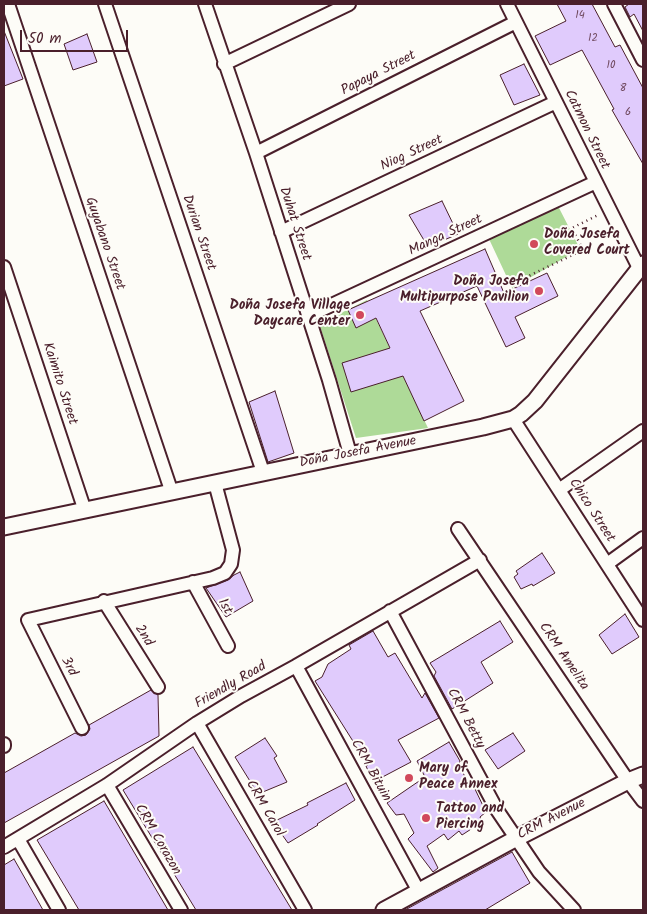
<!DOCTYPE html>
<meta charset="utf-8">
<style>
body{margin:0}
#map{position:relative;width:647px;height:914px;overflow:hidden;background:#fdfcf7;font-family:Kalam,sans-serif}
canvas{display:block}
.frame{position:absolute;inset:0;border:5px solid #4a1f2b;pointer-events:none}
.scale{position:absolute;left:20px;top:30px;width:108px;height:22px;box-sizing:border-box;border:2px solid #4a1f2b;border-top:0;padding-left:6px;font-size:15px;line-height:18px;white-space:nowrap;color:#4a1f2b;-webkit-text-stroke:4px #fdfcf7;paint-order:stroke}
</style>
<div id="map">
<canvas width="647" height="914"></canvas>
<div class="frame"></div>
<div class="scale">50 m</div>
</div>
<script>
const c = document.querySelector('canvas').getContext('2d');
c.lineJoin = 'round';
function fillPath(path, color) {
  c.fillStyle = color;
  c.fill(path, 'evenodd');
}
function toPath(rows) {
  const path = new Path2D();
  for (const r of rows) {
    path.moveTo(r[0], r[1]);
    for (let i = 2; i < r.length; i += 2) path.lineTo(r[i], r[i + 1]);
  }
  return path;
}
function trace(path, color, width, dash) {
  c.strokeStyle = color;
  c.lineWidth = width;
  c.lineCap = dash ? 'butt' : 'round';
  c.setLineDash(dash || []);
  c.stroke(path);
}
function drawText(font, color, halo, rows, align = 'center') {
  c.font = font + ' Kalam,sans-serif';
  c.lineWidth = 4;
  c.setLineDash([]);
  c.textBaseline = 'middle';
  c.strokeStyle = halo;
  c.fillStyle = color;
  for (const [text, x, y, turn = 0] of rows) {
    c.save();
    c.translate(x, y);
    c.rotate((+turn || 0) * Math.PI / 180);
    c.textAlign = isNaN(turn) ? turn : align;
    if (halo) c.strokeText(text, 0, 0);
    c.fillText(text, 0, 0);
    c.restore();
  }
}
fillPath(toPath([
 [558,206,580,249,512,288,489,239],
 [367,300,428,428,356,438,320,326,325,321]
]), '#aeda98');
const building = toPath([
 [557,4,592,4,615,47,620,45,643,88,643,164,612,110,614,109,582,50,550,65,535,36,566,21,557,4],
 [629,4,643,4,643,31,634,14,630,17,625,7,629,4],
 [4,31,23,79,4,86,4,31],
 [87,34,97,62,73,70,64,44,87,34],
 [524,64,540,95,514,105,500,75,524,64],
 [442,201,458,234,428,247,409,215,442,201],
 [485,249,504,293,547,273,558,296,515,317,525,338,506,347,477,286,420,311,464,401,424,421,403,376,351,392,342,363,390,348,376,318,356,328,348,310,485,249],
 [275,391,294,453,268,462,249,402,275,391],
 [542,553,555,573,533,586,532,584,521,589,514,577,518,574,516,571,542,553],
 [240,572,253,601,226,617,206,588,228,580,234,575,240,572],
 [625,614,639,637,612,654,599,635,625,614],
 [500,621,513,642,481,662,493,683,452,709,434,676,436,672,430,663,500,621],
 [373,631,388,657,395,653,422,698,425,693,439,718,398,740,411,762,373,782,366,766,368,765,315,681,322,677,328,664,351,649,349,645,373,631],
 [151,690,158,695,159,736,4,823,4,773,75,733,81,736,86,735,90,729,89,725,151,690],
 [513,733,525,751,498,769,485,750,513,733],
 [265,738,277,756,274,758,287,782,258,794,235,757,265,738],
 [449,742,460,761,459,764,462,771,471,788,474,787,486,812,480,817,482,822,462,835,459,831,448,840,444,834,427,846,438,868,433,872,408,839,414,833,404,814,396,815,387,803,425,777,417,761,449,742],
 [193,747,292,910,196,910,123,790,193,747],
 [346,783,355,800,317,824,318,825,288,843,273,822,308,805,307,803,346,783],
 [104,801,168,910,79,910,37,840,104,801],
 [512,852,530,883,485,910,405,910,512,852],
 [14,859,43,910,4,910,4,865,14,859]
]);
fillPath(building, '#e0cbfc');
trace(building, '#4a1f2b', 1);
const minor = toPath([
 [8,4,172,493],
 [105,4,263,472],
 [205,4,256,153,329,380,350,454],
 [507,4,639,268],
 [614,4,643,60],
 [224,64,349,4],
 [256,153,516,22],
 [281,232,556,102],
 [4,267,85,511],
 [308,316,596,182],
 [513,419,643,620],
 [559,490,643,431],
 [458,529,628,781,643,801],
 [607,564,643,538],
 [193,582,228,646],
 [104,601,158,687],
 [390,611,497,810,539,872,574,910],
 [296,666,418,890],
 [197,723,305,910],
 [82,728,28,620,213,578,225,573,231,564,233,550,215,483],
 [4,744,4,746],
 [107,785,181,910],
 [18,839,59,910],
 [4,847,107,785,197,723,241,696,296,666,480,560]
]);
const tertiary = toPath([
 [4,527,483,427,513,419,521,414,535,401,643,264],
 [384,910,515,839,628,781,643,775]
]);
trace(minor, '#4a1f2b', 16);
trace(tertiary, '#4a1f2b', 19);
trace(toPath([
 [516,282,583,250,572,228,598,215]
]), '#4a1f2b', 2.5, [1, 4]);
trace(minor, '#fdfcf7', 12);
trace(tertiary, '#fdfcf7', 15);
for (const [x, y, r, color] of [
 [534,244,5,"#d1495b"],
 [539,291,5,"#d1495b"],
 [360,315,5,"#d1495b"],
 [409,778,5,"#d1495b"],
 [426,818,5,"#d1495b"]
]) {
  const dot = new Path2D();
  dot.arc(x, y, r, 0, 2 * Math.PI);
  c.fillStyle = color;
  c.fill(dot);
  trace(dot, '#fdfcf7', 2);
}
drawText('11px', '#704a5f', null, [
 ["14",580,16],
 ["12",593,39],
 ["10",611,66],
 ["8",623,89],
 ["6",628,113]
]);
drawText('14px', '#4a1f2b', '#fdfcf7', [
 ["Papaya Street",379,74,-27],
 ["Catmon Street",586,130,64],
 ["Niog Street",412,154,-25],
 ["Duhat Street",294,224,72],
 ["Durian Street",198,233,71],
 ["Manga Street",446,236,-25],
 ["Guyabano Street",104,244,71],
 ["Kaimito Street",59,384,72],
 ["Doña Josefa Avenue",358,453,-11],
 ["Chico Street",591,511,57],
 ["1st",224,607,61],
 ["2nd",143,636,58],
 ["CRM Amelita",563,657,56],
 ["3rd",68,667,63],
 ["Friendly Road",231,686,-30],
 ["CRM Betty",465,719,62],
 ["CRM Bituin",370,771,61],
 ["CRM Carol",264,809,60],
 ["CRM Avenue",552,820,-27],
 ["CRM Corazon",157,840,60]
]);
drawText('bold 14px', '#4a1f2b', '#fdfcf7', [
 ["Doña Josefa",544,236],
 ["Covered Court",544,252],
 ["Doña Josefa",529,283,"right"],
 ["Multipurpose Pavilion",529,299,"right"],
 ["Doña Josefa Village",350,307,"right"],
 ["Daycare Center",350,323,"right"],
 ["Mary of",419,770],
 ["Peace Annex",419,786],
 ["Tattoo and",436,810],
 ["Piercing",436,826]
], 'left');
</script>
